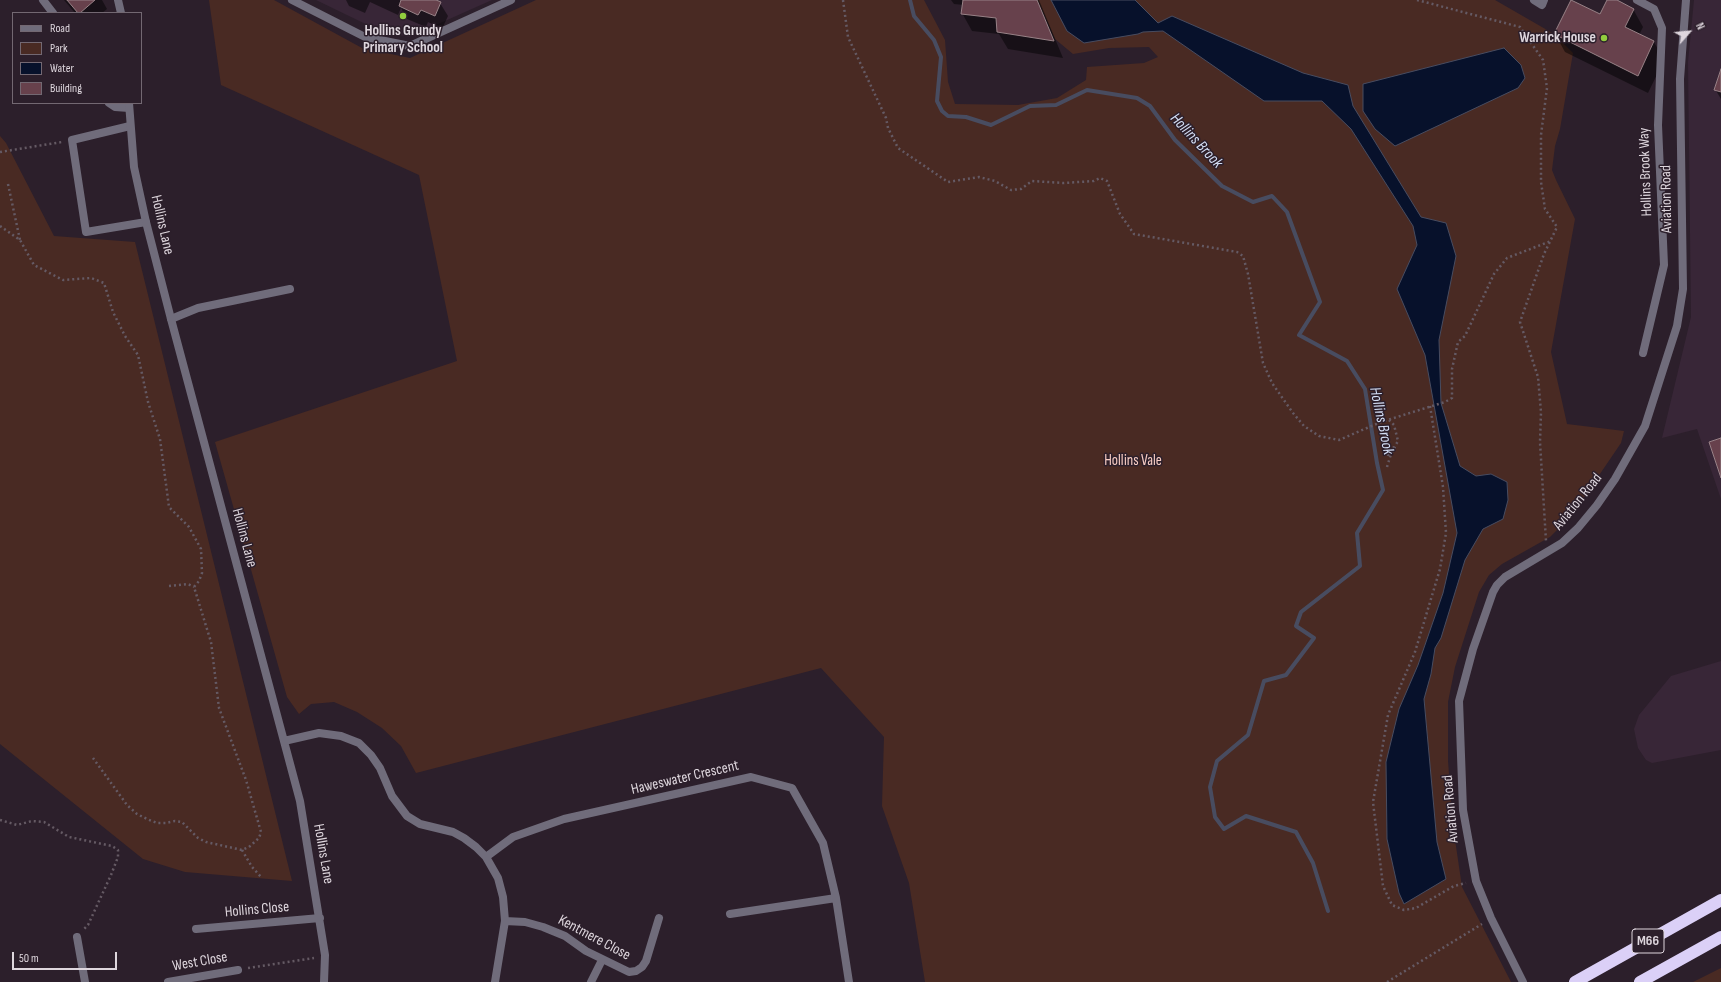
<!DOCTYPE html>
<style>
body{margin:0}
#map{position:relative;width:1721px;height:982px;overflow:hidden;background:#2c1f2b;font-family:"Sofia Sans Condensed",sans-serif}
canvas{display:block}
.legend{position:absolute;left:12px;top:12px;width:130px;height:92px;box-sizing:border-box;background:#2c1f2b;border:1px solid #736872;margin:0;padding:5px 7px;list-style:none;font-size:12px;color:#ded6dd}
.legend li{display:flex;align-items:center;gap:8px;height:20px}
.legend b{width:20px;border:1px solid #736872}
.north{position:absolute;left:1669px;top:12px;width:40px;height:40px;-webkit-text-stroke:3px #2c1f2b;paint-order:stroke;rotate:63deg;font-size:11px;font-weight:700;line-height:16px;text-align:center;color:#ded6dd}
.north::after{content:'';display:block;margin:auto;width:14px;height:18px;background:#ded6dd;clip-path:polygon(50% 0,100% 100%,50% 72%,0 100%)}
.scale{position:absolute;left:12px;top:952px;width:105px;height:18px;box-sizing:border-box;border:2px solid #ded6dd;border-top:0;padding-left:5px;font-size:12px;line-height:14px;white-space:nowrap;color:#ded6dd;-webkit-text-stroke:3px #2c1f2b;paint-order:stroke}
</style>
<div id="map">
<canvas width="1721" height="982"></canvas>
<ul class="legend">
<li><b style="height:5px;background:#706c7b"></b>Road</li>
<li><b style="height:11px;background:#492a23"></b>Park</li>
<li><b style="height:11px;background:#07112b"></b>Water</li>
<li><b style="height:11px;background:#67414c"></b>Building</li>
</ul>
<div class="north">N</div>
<div class="scale">50 m</div>
</div>
<script>
const c = document.querySelector('canvas').getContext('2d');
c.lineJoin = 'round';
function fillPath(path, color) {
  c.fillStyle = color;
  c.fill(path, 'evenodd');
}
function toPath(rows) {
  const path = new Path2D();
  for (const r of rows) {
    path.moveTo(r[0], r[1]);
    for (let i = 2; i < r.length; i += 2) path.lineTo(r[i], r[i + 1]);
  }
  return path;
}
function trace(path, color, width, dash) {
  c.strokeStyle = color;
  c.lineWidth = width;
  c.lineCap = dash ? 'butt' : 'round';
  c.setLineDash(dash || []);
  c.stroke(path);
}
function drawText(font, color, halo, rows, align = 'center') {
  c.font = font + ' "Sofia Sans Condensed",sans-serif';
  c.lineWidth = 3;
  c.setLineDash([]);
  c.textBaseline = 'middle';
  c.strokeStyle = halo;
  c.fillStyle = color;
  for (const [text, x, y, turn = 0] of rows) {
    c.save();
    c.translate(x, y);
    c.rotate((+turn || 0) * Math.PI / 180);
    c.textAlign = isNaN(turn) ? turn : align;
    if (halo) c.strokeText(text, 0, 0);
    c.fillText(text, 0, 0);
    c.restore();
  }
}
fillPath(toPath([
 [316,0,492,0,409,37,380,31],
 [1694,0,1721,0,1721,499,1697,429,1662,438,1691,317,1688,62],
 [1721,661,1721,750,1652,763,1646,760,1638,748,1634,729,1639,715,1671,676]
]), '#382637');
fillPath(toPath([
 [209,0,274,0,362,48,410,58,536,0,924,0,945,40,948,82,955,104,1018,105,1057,98,1086,80,1087,67,1144,63,1158,57,1149,47,1109,48,1073,54,1055,39,1038,0,1495,0,1554,34,1573,53,1560,129,1555,146,1552,170,1556,180,1575,219,1551,352,1567,424,1624,431,1621,443,1572,515,1550,537,1502,564,1489,575,1479,592,1455,667,1448,702,1448,761,1453,826,1462,887,1511,982,925,982,909,883,882,806,884,737,821,668,416,773,401,746,382,728,357,712,334,702,311,704,299,714,287,697,215,442,457,361,419,175,221,85],
 [0,136,6,143,54,236,135,242,292,881,185,872,143,859,0,744],
 [1721,968,1721,982,1693,982]
]), '#492a23');
const water = toPath([
 [1051,0,1135,0,1158,23,1172,16,1303,73,1348,85,1353,106,1421,217,1446,223,1456,256,1439,340,1441,403,1460,466,1476,476,1491,474,1507,482,1508,500,1503,519,1483,529,1465,560,1441,638,1435,648,1431,674,1424,699,1437,842,1446,879,1404,904,1399,893,1387,839,1386,762,1399,709,1418,665,1443,593,1457,533,1425,355,1397,289,1417,245,1413,226,1351,129,1322,101,1264,101,1163,31,1143,32,1138,34,1084,43,1067,31,1051,0],
 [1504,48,1521,65,1525,78,1518,88,1395,146,1375,129,1363,111,1363,84,1504,48]
]);
fillPath(water, '#07112b');
trace(water, '#484c60', 1);
fillPath(toPath([
 [64,0,102,0,107,9,102,13,75,13],
 [346,0,438,0,438,2,440,3,448,16,442,29,428,22,426,27,407,19,401,8,398,15,370,2,365,13,349,6],
 [951,0,1039,0,1063,58,1008,49,999,34,972,31,962,13,964,5,954,4],
 [1609,0,1614,0,1633,9,1643,27,1639,35,1654,42,1664,60,1648,93,1565,52,1555,34,1601,16],
 [1721,72,1721,99,1715,89]
]), '#0007');
trace(toPath([
 [910,0,914,16,934,40,941,57,937,101,942,111,948,116,966,117,991,125,1030,106,1056,105,1087,90,1137,98,1150,106,1175,140,1222,186,1253,202,1272,196,1287,212,1320,302,1299,335,1347,361,1365,389,1377,463,1383,490,1357,533,1360,566,1301,612,1296,626,1314,638,1286,675,1264,681,1248,735,1217,761,1210,787,1215,817,1224,829,1246,816,1296,832,1313,863,1328,911]
]), '#484c60', 4);
const building = toPath([
 [67,0,95,0,80,13,78,13,67,0],
 [401,0,436,0,441,2,435,16,421,10,418,15,399,6,401,0],
 [963,0,1037,0,1054,41,997,32,996,18,961,14,963,0],
 [1571,0,1600,14,1607,0,1617,0,1634,9,1625,27,1654,41,1638,76,1554,34,1571,0],
 [1721,69,1721,92,1714,90,1721,69],
 [1721,438,1721,478,1709,442,1721,438]
]);
fillPath(building, '#67414c');
trace(building, '#988287', 1);
trace(toPath([
 [843,0,848,37,886,118,888,128,898,148,948,182,979,177,995,181,1011,190,1021,189,1032,181,1064,183,1094,181,1100,178,1107,181,1120,214,1134,234,1237,252,1243,256,1248,274,1263,363,1272,383,1293,413,1304,426,1319,436,1339,440,1381,422,1445,402,1452,398,1452,369,1458,342,1465,336,1494,274,1507,258,1551,241],
 [1417,0,1520,27,1543,60,1547,88,1541,135,1541,182,1545,209,1557,227,1544,254,1520,322,1538,377,1541,412,1540,442,1546,541],
 [0,152,62,142],
 [8,184,20,240],
 [0,226,20,240,34,265,63,280,91,278,104,283,113,312,125,336,138,355,148,402,160,439,169,507,189,527,201,549,202,573,199,581,194,587,211,642,219,708,246,780,261,832,259,838,249,847,242,850,206,842,198,838,182,822,175,821,166,823,157,823,147,819,137,814,127,805,93,758],
 [1430,406,1443,487,1446,533,1440,569,1415,652,1388,715,1373,802,1383,886,1392,905,1404,910,1416,908,1454,886,1466,883],
 [1388,456,1389,452,1394,447],
 [1387,467,1391,454,1398,441,1394,425,1389,420],
 [169,586,188,584,194,587],
 [0,820,17,825,32,821,44,822,69,837,112,846,118,850,118,857,111,875,88,925,84,929],
 [242,850,252,867,262,878],
 [248,968,314,958],
 [1387,982,1482,924]
]), '#655a64', 2.5, [2, 3]);
trace(toPath([
 [43,0,53,13],
 [1534,0,1542,5,1544,0],
 [1637,0,1654,9,1662,28,1658,125,1664,265,1643,353],
 [109,103,115,107,129,108],
 [130,126,72,140,86,232,146,222],
 [171,319,198,308,290,289],
 [591,982,602,960]
]), '#706c7b', 8);
trace(toPath([
 [118,0,121,13],
 [292,0,365,37,410,46,511,0],
 [129,103,134,167,146,222,171,319,300,801,325,955,324,982],
 [284,741,319,733,341,736,359,743,371,755,380,768,392,796,407,816,420,824,453,832,464,838,476,847,486,857,498,878,503,897,505,921,495,982],
 [486,857,513,837,564,819,751,777,792,788,823,843,836,898,849,982],
 [730,914,836,898],
 [505,921,525,922,543,927,565,936,586,951,629,972,636,971,642,967,646,961,659,918],
 [196,929,320,918],
 [77,937,85,982],
 [168,982,238,970],
 [1523,982,1491,918,1476,881,1463,810,1459,701,1473,649,1493,592,1497,585,1505,577,1562,543,1578,528,1597,505,1615,479,1645,426,1677,326,1683,289,1680,79,1686,0]
]), '#706c7b', 8);
trace(toPath([
 [1575,982,1721,900],
 [1640,982,1721,937]
]), '#dbd0f7', 12);
for (const [x, y, r, color] of [
 [403,16,4,"#92cd3e"],
 [1604,38,4,"#92cd3e"]
]) {
  const dot = new Path2D();
  dot.arc(x, y, r, 0, 2 * Math.PI);
  c.fillStyle = color;
  c.fill(dot);
  trace(dot, '#2c1f2b', 1.5);
}
for (const [x, y, w] of [
 [1648,941,32]
]) {
  const box = new Path2D();
  box.roundRect(x - w / 2, y - 12, w, 24, 3);
  c.fillStyle = '#2c1f2b';
  c.fill(box);
  trace(box, '#ded6dd', 1);
}
drawText('bold 14px', '#ded6dd', null, [
 ["M66",1648,941]
]);
drawText('bold 15px', '#ded6dd', '#2c1f2b', [
 ["Hollins Grundy",403,31],
 ["Primary School",403,48],
 ["Warrick House",1596,38,"right"]
]);
drawText('15px', '#ded6dd', '#2c1f2b', [
 ["Hollins Brook Way",1646,172,-92],
 ["Aviation Road",1667,199,-91],
 ["Hollins Lane",162,225,77],
 ["Aviation Road",1578,502,-51],
 ["Hollins Lane",244,538,75],
 ["Haweswater Crescent",685,778,-13],
 ["Aviation Road",1451,809,-95],
 ["Hollins Lane",323,854,80],
 ["Hollins Close",257,910,-5],
 ["Kentmere Close",594,938,28],
 ["West Close",200,962,-10]
]);
drawText('15px', '#f8cdc3', '#2c1f2b', [
 ["Hollins Vale",1133,461]
]);
drawText('italic 16px', '#d4def5', '#2c1f2b', [
 ["Hollins Brook",1196,141,47],
 ["Hollins Brook",1381,421,78]
]);
</script>
